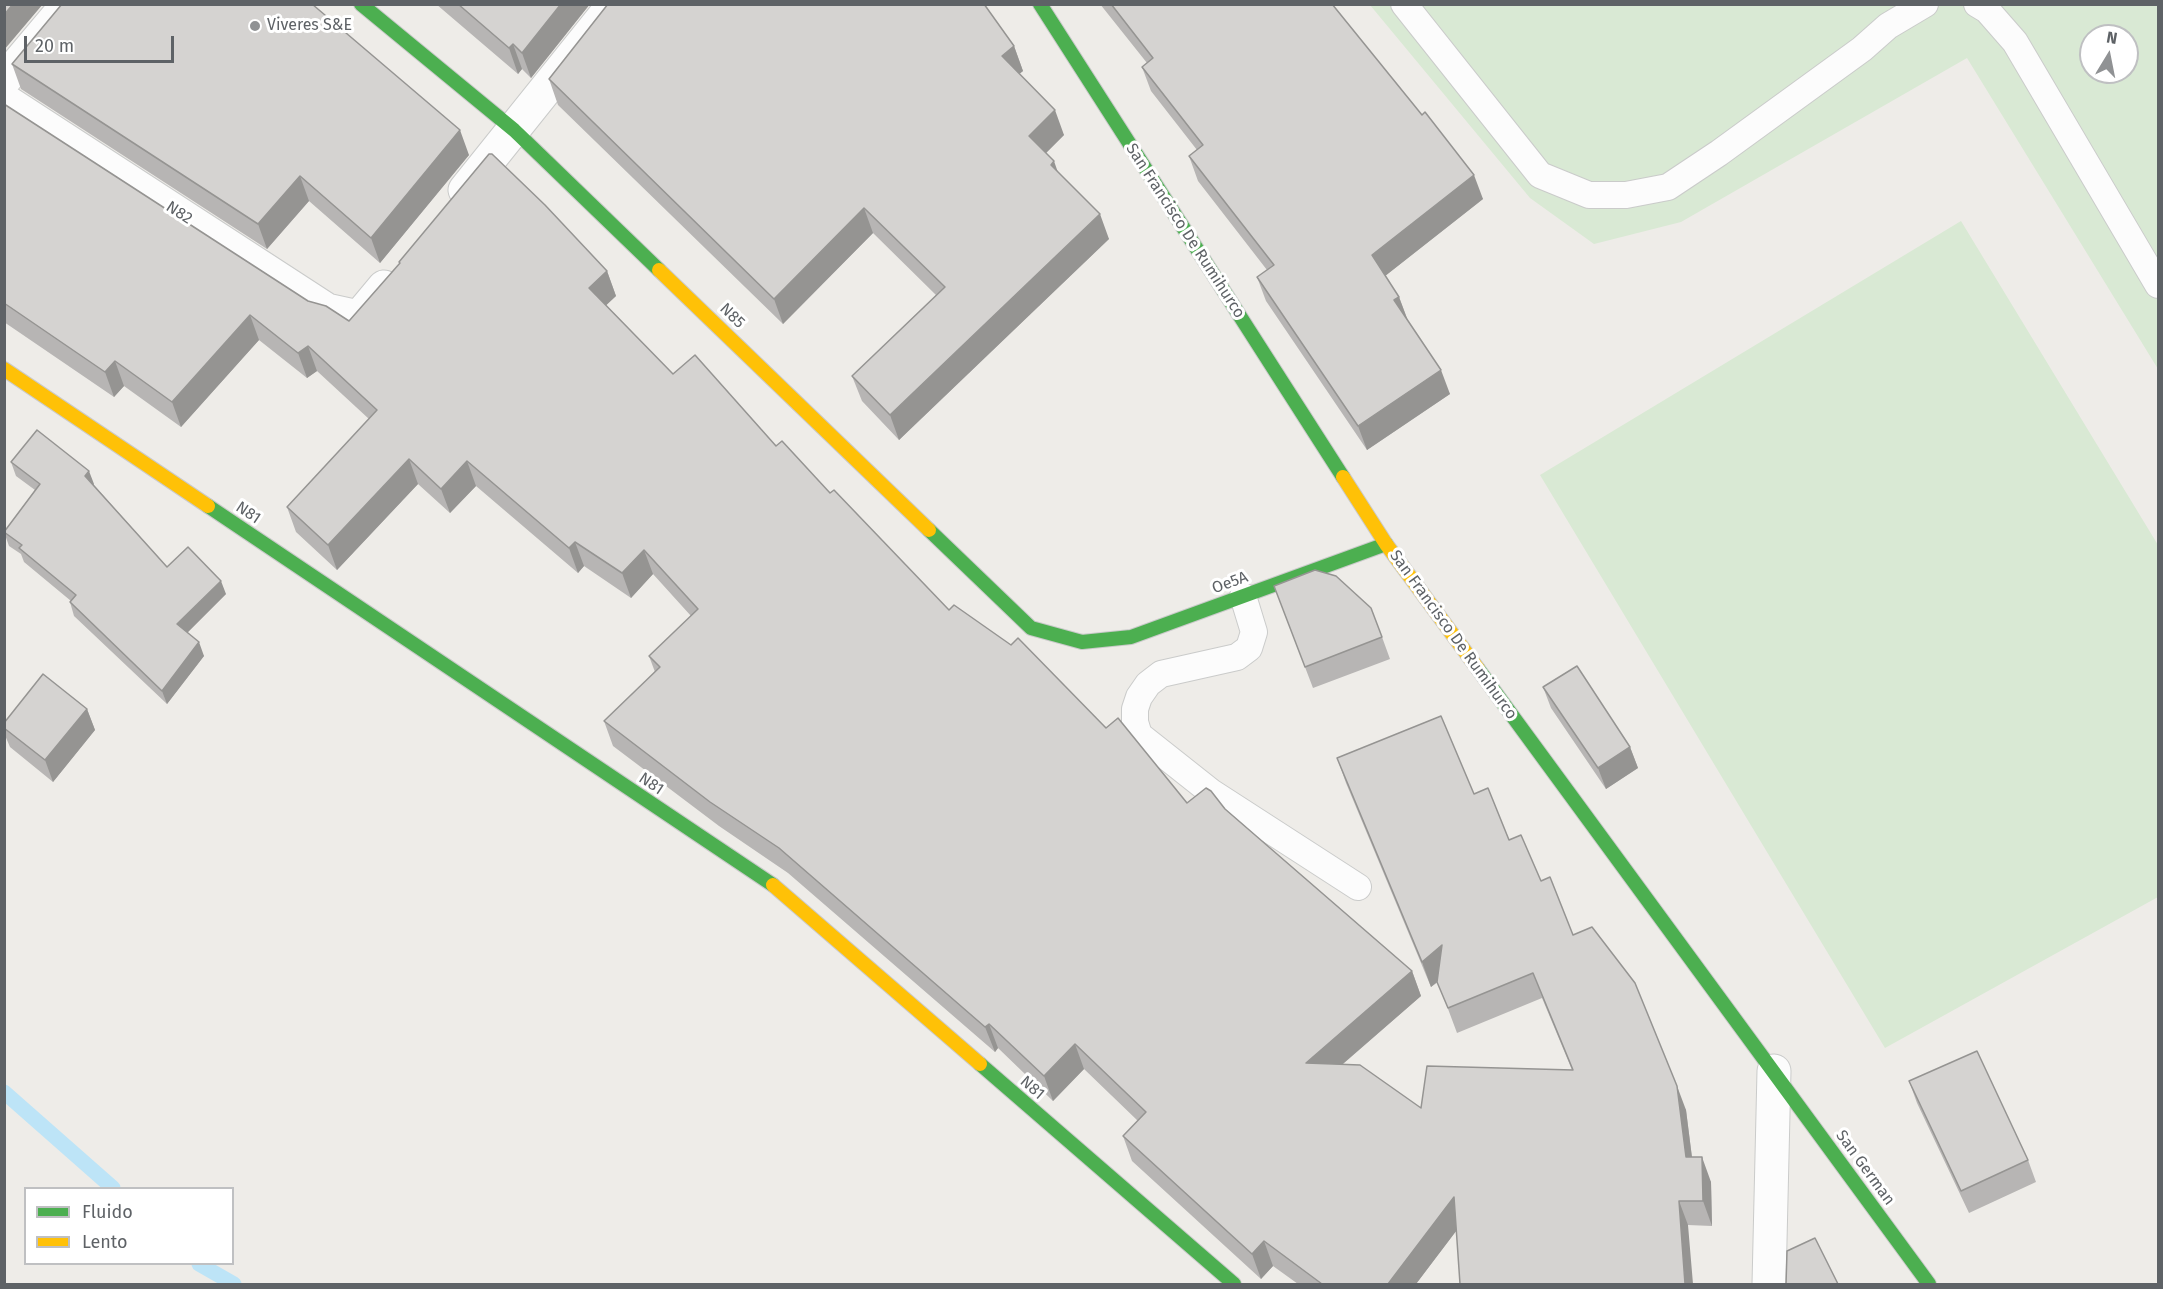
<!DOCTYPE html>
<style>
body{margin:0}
#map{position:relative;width:2163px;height:1289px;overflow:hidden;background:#eeece8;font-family:"Fira Sans",sans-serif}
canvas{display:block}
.frame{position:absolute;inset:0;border:6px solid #5e6266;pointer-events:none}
.legend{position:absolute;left:24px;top:1187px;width:210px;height:78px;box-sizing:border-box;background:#fff;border:2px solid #bfc0c2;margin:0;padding:8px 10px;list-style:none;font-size:18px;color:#5e6266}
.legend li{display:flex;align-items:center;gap:12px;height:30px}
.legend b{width:30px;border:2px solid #bfc0c2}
.north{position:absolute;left:2079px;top:24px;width:60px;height:60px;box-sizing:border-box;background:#fff;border:2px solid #bfc0c2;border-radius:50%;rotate:10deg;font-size:16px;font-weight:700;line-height:24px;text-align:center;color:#5e6266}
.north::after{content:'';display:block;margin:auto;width:21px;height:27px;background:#909294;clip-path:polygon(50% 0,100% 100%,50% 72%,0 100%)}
.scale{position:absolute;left:24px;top:36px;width:150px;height:27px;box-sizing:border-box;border:3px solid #5e6266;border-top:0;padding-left:8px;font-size:18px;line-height:21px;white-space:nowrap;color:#5e6266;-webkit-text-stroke:4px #fff;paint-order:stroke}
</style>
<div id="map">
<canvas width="2163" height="1289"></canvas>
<div class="frame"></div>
<ul class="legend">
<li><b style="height:8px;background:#4caf50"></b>Fluido</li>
<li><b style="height:8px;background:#ffc107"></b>Lento</li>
</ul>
<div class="north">N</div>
<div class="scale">20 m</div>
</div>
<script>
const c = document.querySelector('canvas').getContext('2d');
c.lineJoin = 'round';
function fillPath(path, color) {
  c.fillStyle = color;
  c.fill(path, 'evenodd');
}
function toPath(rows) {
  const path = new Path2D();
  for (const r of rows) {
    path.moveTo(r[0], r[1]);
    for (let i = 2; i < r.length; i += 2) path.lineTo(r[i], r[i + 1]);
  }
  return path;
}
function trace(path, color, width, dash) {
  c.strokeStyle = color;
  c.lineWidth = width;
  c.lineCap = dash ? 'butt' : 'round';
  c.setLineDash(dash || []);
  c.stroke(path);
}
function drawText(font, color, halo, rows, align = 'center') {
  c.font = font + ' "Fira Sans",sans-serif';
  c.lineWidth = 6;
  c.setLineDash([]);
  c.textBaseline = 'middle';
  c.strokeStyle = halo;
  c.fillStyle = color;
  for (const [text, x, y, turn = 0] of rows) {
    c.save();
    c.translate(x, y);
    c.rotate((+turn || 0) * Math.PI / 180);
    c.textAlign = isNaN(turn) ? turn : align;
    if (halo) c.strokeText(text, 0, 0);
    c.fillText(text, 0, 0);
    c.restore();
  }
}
fillPath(toPath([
 [1370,5,2158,5,2158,369,1967,58,1681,222,1594,244,1530,198],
 [2091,36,2127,36,2127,72,2091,72],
 [1961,221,2158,545,2158,897,1885,1048,1540,475]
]), '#d9e9d4');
trace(toPath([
 [4,1092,113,1188],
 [199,1264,234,1284]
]), '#bde4f7', 15);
const lane = toPath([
 [1404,4,1540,175,1589,195,1626,195,1668,187,1719,153,1862,49,1888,26,1925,4],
 [1977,4,1987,10,2015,42,2158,285],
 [1243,596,1254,632,1249,648,1237,657,1161,674,1148,684,1139,697,1135,709,1135,722,1139,735,1211,792,1358,887]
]);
const street = toPath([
 [4,80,68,4],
 [4,100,327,310,359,317,384,287],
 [465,190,614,4],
 [1769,1284,1774,1071]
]);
const fast = toPath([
 [361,4,514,130,659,270],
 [1040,4,1343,477],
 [208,506,773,885],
 [929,530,1031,628,1082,642,1131,637,1386,544],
 [1478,669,1929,1284],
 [980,1064,1234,1284]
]);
const slow = toPath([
 [659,270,929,530],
 [4,369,208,506],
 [1343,477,1386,544,1478,669],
 [773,885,980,1064]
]);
trace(lane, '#cacbca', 28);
trace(street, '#cacbca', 35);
trace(fast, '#cacaca', 16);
trace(slow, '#cacaca', 16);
trace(lane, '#fcfcfc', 26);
trace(street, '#fcfcfc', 33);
trace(fast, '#4caf50', 14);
trace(slow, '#ffc107', 14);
fillPath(toPath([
 [436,4,590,4,531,78,522,69,518,74],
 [1100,4,1332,4,1483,199,1385,276,1399,297,1408,321,1450,394,1367,450,1266,301,1257,277,1267,270,1198,181,1189,156,1197,150,1151,91,1142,67,1147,63],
 [1014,46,1023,71,1019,74,1064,135,1046,153,1058,172,1109,239,899,440,862,401,852,376,936,295,873,233,783,324,558,105,549,79],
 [12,64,469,155,380,263,309,201,267,249,21,89],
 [4,104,308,301,349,321,400,264,399,262,607,271,616,296,606,305,673,374,776,446,830,493,949,610,1106,728,1187,803,1225,809,1412,971,1421,996,1343,1064,1421,1108,1572,1070,1542,998,1457,1033,1438,982,1431,987,1346,783,1337,758,1474,794,1541,881,1573,935,1686,1110,1692,1157,1711,1182,1712,1226,1688,1225,1456,1231,1416,1284,1298,1284,1273,1266,1261,1279,1132,1161,1123,1136,1138,1121,1084,1069,1053,1101,998,1048,995,1052,788,873,719,826,613,746,604,721,655,672,649,656,691,616,653,574,631,598,584,566,578,573,476,486,450,513,418,484,337,570,296,532,287,507,369,419,317,371,307,378,259,340,181,427,124,386,114,397,4,322],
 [11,462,94,484,94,485,167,567,226,594,187,633,204,656,167,704,74,616,70,602,71,601,24,562,21,554,9,546,4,532,35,490,16,476],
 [1274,586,1382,637,1390,659,1313,688],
 [1543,687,1630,747,1638,768,1606,789,1551,708],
 [87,709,95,730,53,782,10,747,4,733,4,728],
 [1909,1081,2028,1160,2036,1182,1969,1213,1917,1103]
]), '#b7b5b4');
fillPath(toPath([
 [13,4,43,4,4,50,4,15],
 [561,4,590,4,531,78,522,53],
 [513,44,522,69,518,74,509,48],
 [1014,46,1023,71,1011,81,1002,56],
 [1055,110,1064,135,1038,161,1029,136],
 [460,130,469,155,380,263,371,238],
 [1054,161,1063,187,1051,165],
 [1474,175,1483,199,1380,280,1372,255],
 [300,176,309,201,267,249,258,224],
 [864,208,873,233,783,324,774,299],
 [1100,214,1109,239,899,440,890,415],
 [607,271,616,296,598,313,589,288],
 [1399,297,1408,321,1394,300],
 [250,315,259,340,181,427,172,402],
 [308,346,317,371,307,378,298,353],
 [115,361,124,386,114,397,105,372],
 [1441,370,1450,394,1367,450,1358,426],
 [409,459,418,484,337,570,328,545],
 [467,461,476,486,450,513,441,489],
 [89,471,94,484,90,489,85,476],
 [575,542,584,566,578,573,569,548],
 [644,550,653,574,631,598,622,573],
 [221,581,226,594,182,638,177,624],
 [199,642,204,656,167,704,162,691],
 [87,709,95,730,53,782,45,760],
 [1630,747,1638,768,1606,789,1598,768],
 [1442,945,1451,970,1431,987,1422,962],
 [1412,971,1421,996,1315,1088,1306,1063],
 [989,1024,998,1048,995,1052,985,1027],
 [1075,1044,1084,1069,1053,1101,1044,1076],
 [1677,1086,1686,1110,1695,1182,1686,1157],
 [1702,1157,1711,1182,1712,1226,1703,1201],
 [1454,1197,1463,1222,1416,1284,1388,1284],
 [1679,1201,1688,1225,1693,1284,1685,1284],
 [1264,1241,1273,1266,1261,1279,1252,1254]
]), '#959492');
const building = toPath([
 [4,4,13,4,4,15,4,4],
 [62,4,312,4,460,130,371,238,300,176,258,224,12,64,62,4],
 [458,4,561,4,522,53,513,44,509,48,458,4],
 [608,4,984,4,1014,46,1002,56,1055,110,1029,136,1054,161,1051,165,1100,214,890,415,852,376,945,287,864,208,774,299,549,79,608,4],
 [1111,4,1332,4,1422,115,1425,112,1474,175,1372,255,1399,297,1394,300,1441,370,1358,426,1257,277,1274,265,1189,156,1203,145,1142,67,1153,58,1111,4],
 [4,104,308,301,326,306,349,321,400,263,399,262,489,154,492,154,545,205,607,271,589,288,673,374,695,355,776,446,782,441,830,493,834,490,949,610,954,605,1011,645,1018,638,1106,728,1118,718,1187,803,1206,788,1211,791,1225,809,1412,971,1306,1063,1360,1065,1421,1108,1427,1066,1573,1070,1533,973,1448,1008,1437,982,1442,945,1422,962,1337,758,1441,716,1474,794,1488,788,1509,840,1521,835,1541,881,1550,877,1573,935,1592,927,1635,983,1677,1086,1686,1157,1702,1157,1703,1201,1679,1201,1685,1284,1460,1284,1454,1197,1388,1284,1322,1284,1264,1241,1252,1254,1123,1136,1146,1112,1075,1044,1044,1076,989,1024,985,1027,779,848,710,802,604,721,660,667,649,656,698,609,644,550,622,573,575,542,569,548,467,461,441,489,409,459,328,545,287,507,377,410,308,346,298,353,250,315,172,402,115,361,105,372,4,303,4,104],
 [37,430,89,471,85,476,167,567,188,547,221,581,177,624,199,642,162,691,70,602,76,595,19,548,22,545,4,532,40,484,11,462,37,430],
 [1315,570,1336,576,1371,608,1382,637,1305,667,1274,586,1315,570],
 [1577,666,1630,747,1598,768,1543,687,1577,666],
 [43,674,87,709,45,760,4,728,4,723,43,674],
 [1977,1051,2028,1160,1961,1191,1909,1081,1977,1051],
 [1815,1238,1838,1284,1786,1284,1787,1251,1815,1238]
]);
fillPath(building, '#d5d3d1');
trace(building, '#959492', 1.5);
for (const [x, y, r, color] of [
 [255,26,6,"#909294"]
]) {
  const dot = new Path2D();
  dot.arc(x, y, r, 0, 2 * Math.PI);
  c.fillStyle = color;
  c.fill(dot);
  trace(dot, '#fff', 2);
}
drawText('16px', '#5e6266', '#fff', [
 ["Viveres S&E",267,26]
], 'left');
drawText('16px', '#5e6266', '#fff', [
 ["N82",179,213,33],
 ["San Francisco De Rumihurco",1185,231,57],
 ["N85",732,316,44],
 ["N81",248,513,34],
 ["Oe5A",1230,583,-20],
 ["San Francisco De Rumihurco",1453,635,54],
 ["N81",651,784,34],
 ["N81",1032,1088,41],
 ["San German",1865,1168,54]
]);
</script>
